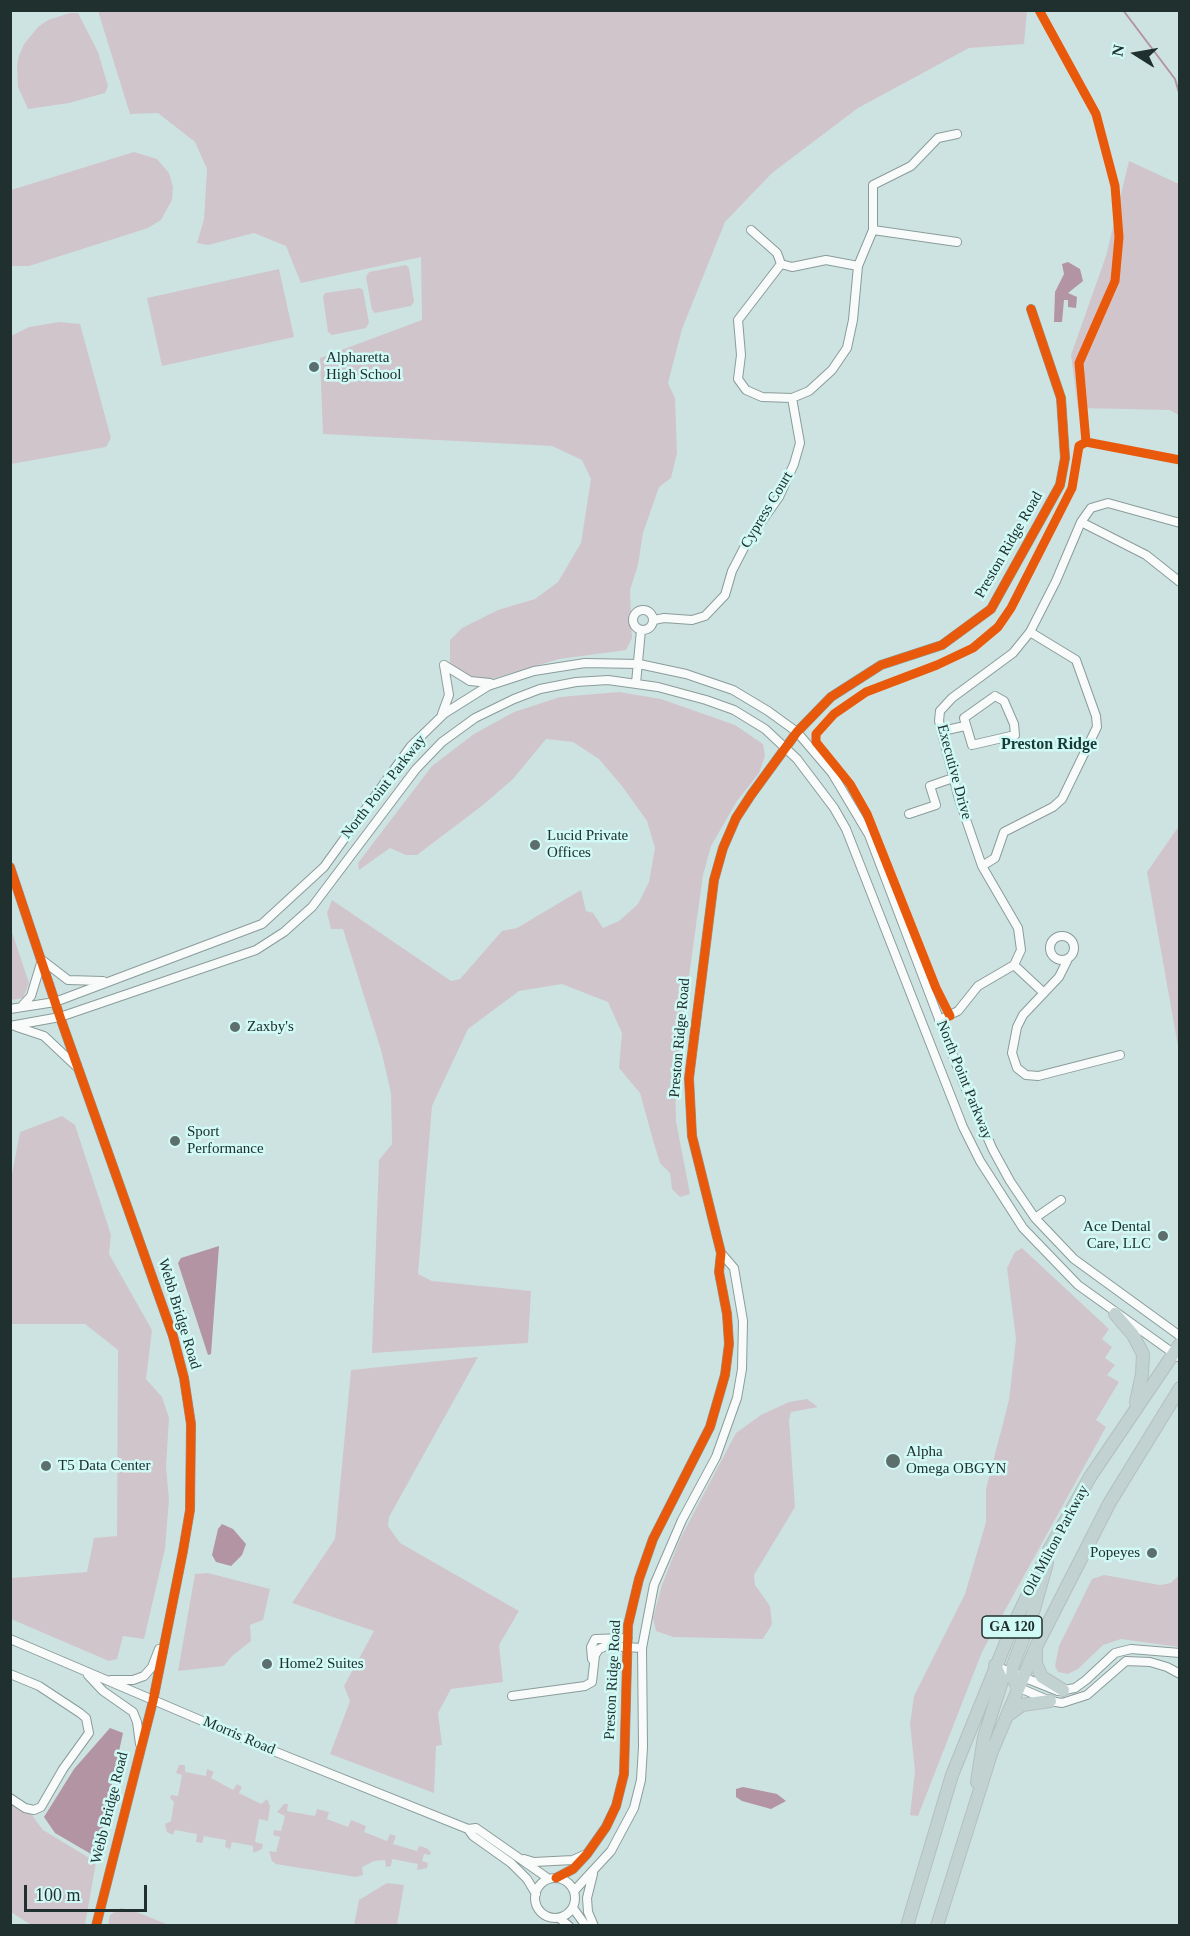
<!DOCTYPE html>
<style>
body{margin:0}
#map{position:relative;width:1190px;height:1936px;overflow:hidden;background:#cde3e1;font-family:Georgia,serif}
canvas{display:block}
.frame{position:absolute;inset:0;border:12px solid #20302e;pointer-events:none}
.north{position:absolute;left:1106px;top:24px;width:60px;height:60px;-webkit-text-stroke:4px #d1f9f5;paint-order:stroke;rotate:281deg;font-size:16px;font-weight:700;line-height:24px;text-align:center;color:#20302e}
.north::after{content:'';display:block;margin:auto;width:21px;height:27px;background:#20302e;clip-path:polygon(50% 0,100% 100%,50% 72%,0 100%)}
.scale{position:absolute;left:24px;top:1885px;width:123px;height:27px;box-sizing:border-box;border:3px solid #20302e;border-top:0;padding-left:8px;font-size:18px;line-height:21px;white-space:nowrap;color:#20302e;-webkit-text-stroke:4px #d1f9f5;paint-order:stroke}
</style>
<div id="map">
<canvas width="1190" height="1936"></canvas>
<div class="frame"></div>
<div class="north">N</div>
<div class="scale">100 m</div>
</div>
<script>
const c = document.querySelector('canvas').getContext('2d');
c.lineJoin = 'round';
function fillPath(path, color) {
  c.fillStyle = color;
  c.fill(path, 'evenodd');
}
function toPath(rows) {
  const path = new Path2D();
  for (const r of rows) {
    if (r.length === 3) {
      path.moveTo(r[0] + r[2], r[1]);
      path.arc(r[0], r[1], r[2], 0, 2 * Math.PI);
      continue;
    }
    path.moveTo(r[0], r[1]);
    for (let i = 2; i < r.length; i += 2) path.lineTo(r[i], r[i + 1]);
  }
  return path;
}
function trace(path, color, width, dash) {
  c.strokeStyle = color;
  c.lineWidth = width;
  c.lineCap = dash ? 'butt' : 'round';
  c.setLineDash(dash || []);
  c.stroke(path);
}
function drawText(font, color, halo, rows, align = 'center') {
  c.font = font + ' Georgia,serif';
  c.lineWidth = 5;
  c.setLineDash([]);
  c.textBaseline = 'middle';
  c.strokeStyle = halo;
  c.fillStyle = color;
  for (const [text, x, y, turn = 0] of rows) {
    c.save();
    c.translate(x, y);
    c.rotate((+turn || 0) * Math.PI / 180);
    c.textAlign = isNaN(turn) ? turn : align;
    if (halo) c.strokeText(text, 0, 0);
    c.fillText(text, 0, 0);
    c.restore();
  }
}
fillPath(toPath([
 [98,11,1027,11,1024,44,969,48,858,108,772,173,725,222,682,329,668,383,675,398,677,453,671,478,659,487,643,533,638,565,630,590,632,638,626,650,559,659,491,679,472,680,456,671,450,662,450,640,462,628,498,610,535,599,558,582,581,543,591,479,582,460,552,446,323,434,320,358,422,320,421,257,301,283,286,246,254,233,208,245,197,243,204,219,207,169,195,142,158,113,130,114],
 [70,13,78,13,98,52,108,86,105,93,69,103,28,109,18,87,17,65,19,56,24,44,38,27,48,20],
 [134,152,157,159,169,173,173,187,172,200,161,220,148,228,29,266,11,266,11,190],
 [1129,161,1179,184,1179,415,1170,410,1078,408,1071,355,1106,256],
 [406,265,409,268,414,302,411,306,375,313,372,310,366,277,369,272],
 [279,269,294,337,162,366,147,298],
 [360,288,363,290,369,323,366,328,332,335,328,332,323,297,325,293],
 [59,322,80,324,111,438,106,447,11,464,11,336,29,327],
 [619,692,661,699,735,725,763,744,765,756,759,773,737,801,711,846,703,875,675,1077,676,1121,690,1194,680,1197,672,1189,670,1173,660,1163,653,1140,640,1093,619,1068,622,1033,608,1002,562,984,519,991,468,1029,432,1106,418,1274,432,1281,531,1291,528,1343,372,1353,379,1160,392,1144,391,1093,381,1050,343,929,331,929,327,913,332,900,451,981,460,979,502,931,517,928,581,890,586,911,593,913,603,928,619,921,638,904,649,882,655,848,647,821,622,786,599,759,573,742,546,739,513,779,483,805,417,855,406,855,390,848,359,870,358,863,432,766,474,734,514,712,560,697],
 [1179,826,1180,826,1179,1052,1147,872],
 [10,926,29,983,23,998,11,1000],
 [62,1116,75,1125,111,1235,109,1254,152,1330,146,1379,162,1397,169,1418,166,1467,169,1499,165,1549,144,1639,123,1636,117,1659,109,1661,11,1619,11,1578,87,1572,94,1538,117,1536,118,1350,85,1324,11,1324,12,1174,20,1132],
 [1022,1248,1109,1329,1102,1339,1112,1347,1105,1358,1115,1365,1107,1375,1119,1382,1096,1420,1106,1427,982,1652,918,1816,910,1815,915,1771,910,1724,914,1696,965,1594,986,1522,986,1489,1009,1400,1016,1339,1007,1268,1015,1252],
 [478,1357,389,1517,388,1526,400,1543,519,1611,499,1645,503,1682,451,1689,438,1713,442,1745,436,1746,434,1793,330,1754,350,1701,344,1686,374,1631,292,1603,335,1539,351,1370],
 [807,1399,818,1407,791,1412,789,1420,795,1507,754,1575,755,1585,770,1606,772,1624,763,1639,673,1637,656,1631,653,1618,662,1585,680,1539,736,1433,761,1415,789,1402],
 [208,1573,270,1589,263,1620,250,1625,251,1641,232,1656,224,1666,178,1671,195,1574],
 [1104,1575,1160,1585,1171,1583,1179,1575,1179,1647,1121,1639,1103,1645,1078,1669,1068,1674,1058,1672,1055,1666,1059,1646,1092,1579],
 [179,1765,185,1765,185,1772,206,1776,207,1769,214,1772,211,1778,233,1790,237,1784,242,1787,239,1793,261,1804,267,1799,270,1806,268,1821,259,1819,255,1842,263,1844,262,1849,253,1853,253,1846,232,1842,230,1849,225,1847,226,1840,204,1836,202,1843,196,1842,197,1834,175,1830,173,1835,167,1832,165,1824,171,1821,174,1802,170,1798,171,1795,178,1796,182,1775,176,1773],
 [10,1803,32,1815,43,1830,96,1862,85,1925,31,1925,11,1912],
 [284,1804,288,1804,287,1811,315,1816,317,1809,329,1812,327,1819,348,1827,351,1820,366,1826,364,1832,387,1841,390,1834,396,1836,393,1844,417,1851,419,1846,426,1848,431,1852,430,1855,424,1854,422,1861,428,1863,427,1868,417,1870,418,1864,392,1859,391,1866,386,1867,385,1860,374,1861,362,1867,363,1875,356,1877,276,1864,272,1861,269,1851,276,1852,280,1837,273,1835,274,1830,281,1831,285,1816,277,1812],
 [387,1883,404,1885,397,1925,354,1925,359,1900],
 [121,1908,134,1911,169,1925,108,1925,110,1915]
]), '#d1c5cc');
fillPath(toPath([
 [1068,262,1080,269,1083,281,1068,293,1077,297,1076,308,1068,307,1068,300,1064,300,1062,322,1054,322,1055,292,1064,274,1062,264],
 [219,1246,211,1354,208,1355,178,1263,181,1258],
 [222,1524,233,1529,246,1544,242,1555,231,1566,216,1562,212,1555,218,1529],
 [110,1728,123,1733,97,1853,91,1854,55,1833,44,1817,74,1769],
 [743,1787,777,1794,786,1801,771,1809,742,1801,736,1797,736,1789]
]), '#b394a3');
trace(toPath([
 [1123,10,1175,79,1180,96]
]), '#b394a3', 2);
const minor = toPath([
 [751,230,777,253,781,264,738,320,741,355,738,379,746,390,762,397,792,398,809,391,832,370,847,348,853,320,858,266,873,230,873,185,911,166,938,138,957,134],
 [873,230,957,242],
 [781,264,792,267,826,260,858,266],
 [1180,523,1108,503,1091,508,1081,522,1146,555,1180,582],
 [643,620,10],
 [654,620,664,618,692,620,705,616,725,595,732,571,746,544,779,497,794,464,800,443,792,398],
 [444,665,470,681,490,683],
 [636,683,641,630],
 [995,696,1004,701,1014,724,1015,735,972,745,964,718,995,696],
 [442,714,449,695,444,665],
 [942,731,965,726],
 [909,814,936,805,930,786,953,778],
 [982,866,995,858,1004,832,1053,807,1062,799,1097,727,1096,716,1076,660,1030,632],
 [10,867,60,1017,173,1336,184,1378,191,1424,190,1510,183,1551,153,1701,96,1926],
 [1062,948,12],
 [42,960,68,980,103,981],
 [1067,961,1059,977,1023,1015,1017,1027,1012,1053,1017,1068,1026,1075,1038,1076,1120,1055],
 [1014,965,1044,993],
 [21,1007,31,996,42,960],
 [10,1009,55,1002,262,924,324,867,411,746,445,713,488,686,534,671,585,663,639,664,686,674,733,690,768,711,797,732,832,773,869,835,963,1082,993,1150,1010,1181,1035,1218,1074,1259,1180,1336],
 [939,1020,958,1011,978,986,1014,965,1021,950,1018,928,982,866,959,799,939,721,940,711,952,698,1013,653,1030,632,1056,581,1081,522],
 [10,1026,60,1017,256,950,284,932,312,907,416,769,442,742,475,718,514,699,540,689,576,682,608,680,658,687,706,700,734,710,765,729,797,759,834,808,846,829,963,1127,980,1161,1023,1228,1078,1285,1180,1358],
 [17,1027,44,1036,77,1067],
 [1035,1218,1061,1200],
 [10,1639,261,1746,468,1829,476,1828,549,1879],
 [592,1659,591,1647,595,1639,628,1638],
 [995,1666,1058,1691,1075,1688,1086,1680,1115,1653,1131,1649,1180,1653],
 [10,1674,39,1686,80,1713,86,1718,89,1733,63,1769,41,1807,34,1810,25,1808,10,1798],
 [88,1675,103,1691,133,1712,137,1722,140,1744],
 [111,1680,133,1680,144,1676,152,1667,159,1649],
 [1015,1686,1050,1701,1062,1703,1087,1695,1126,1661,1150,1662,1167,1667,1180,1674],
 [512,1696,585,1686,592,1682,595,1655,599,1649,606,1646,642,1648],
 [468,1829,473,1836,511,1863,527,1879,536,1894],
 [524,1859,534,1862,573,1860,584,1855],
 [593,1874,587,1898,588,1912,594,1926],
 [556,1878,573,1869,587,1854,606,1827,616,1806,624,1774,628,1625,639,1579,653,1539,710,1427,725,1375,729,1344,727,1314,719,1272,721,1253,692,1136,689,1078,714,880,723,848,736,818,751,795,797,732,831,697,881,665,942,645,991,609,1060,485,1065,458,1061,398,1031,309],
 [555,1898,20],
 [574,1891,611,1851,634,1808,641,1780,643,1747,642,1648,654,1585,682,1520,716,1457,737,1398,742,1369,743,1321,734,1268,721,1253],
 [573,1908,586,1926],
 [559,1918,569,1926]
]);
const highway = toPath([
 [1115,1314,1133,1335,1143,1354,1142,1374,1136,1402],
 [1036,1650,1036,1664,1042,1677,1063,1690],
 [1018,1687,1012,1677,1013,1665,1032,1616,1047,1563],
 [1007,1716,1022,1705,1050,1701],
 [977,1782,984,1737,1002,1681,995,1665],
 [907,1926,952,1775,1011,1630,1049,1550,1090,1477,1180,1344],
 [937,1926,992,1751,1036,1647,1110,1502,1180,1388]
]);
trace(minor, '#8a9c9a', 10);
trace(highway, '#b4c0bf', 14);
trace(minor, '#f8fbfa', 8);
trace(highway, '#c2d2d1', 12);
trace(toPath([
 [1039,10,1096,114,1115,186,1119,237,1115,281,1079,363,1086,442,1180,460],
 [10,867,60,1017,173,1336,184,1378,191,1424,190,1510,183,1551,153,1701,96,1926],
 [950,1016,936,988,867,814,850,784,816,742,816,734,834,714,866,692,937,665,973,648,998,627,1011,608,1072,488,1079,446,1086,442],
 [556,1878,573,1869,587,1854,606,1827,616,1806,624,1774,628,1625,639,1579,653,1539,710,1427,725,1375,729,1344,727,1314,719,1272,721,1253,692,1136,689,1078,714,880,723,848,736,818,751,795,797,732,831,697,881,665,942,645,991,609,1060,485,1065,458,1061,398,1031,309]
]), '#e8590c', 9);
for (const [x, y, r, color] of [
 [314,367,6,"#5d6f6d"],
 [535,845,6,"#5d6f6d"],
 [235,1027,6,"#5d6f6d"],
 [175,1141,6,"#5d6f6d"],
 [1163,1236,6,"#5d6f6d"],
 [893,1461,8,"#5d6f6d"],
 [46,1466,6,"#5d6f6d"],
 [1152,1553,6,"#5d6f6d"],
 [267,1664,6,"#5d6f6d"]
]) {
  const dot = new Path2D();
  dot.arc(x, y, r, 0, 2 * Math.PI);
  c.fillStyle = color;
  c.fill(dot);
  trace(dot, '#d1f9f5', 2);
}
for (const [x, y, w] of [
 [1012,1627,60]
]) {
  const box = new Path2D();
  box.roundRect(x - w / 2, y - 11, w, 22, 4.5);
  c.fillStyle = '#d1f9f5';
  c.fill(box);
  trace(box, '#20302e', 1.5);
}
drawText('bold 14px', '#20302e', null, [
 ["GA 120",1012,1627]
]);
drawText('15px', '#20302e', '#d1f9f5', [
 ["Alpharetta",326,358],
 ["High School",326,375],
 ["Lucid Private",547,836],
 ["Offices",547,853],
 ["Zaxby's",247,1027],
 ["Sport",187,1132],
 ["Performance",187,1149],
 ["Ace Dental",1151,1227,"right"],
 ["Care, LLC",1151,1244,"right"],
 ["Alpha",906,1452],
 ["Omega OBGYN",906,1469],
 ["T5 Data Center",58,1466],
 ["Popeyes",1140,1553,"right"],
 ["Home2 Suites",279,1664]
], 'left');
drawText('15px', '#20302e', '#d1f9f5', [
 ["Cypress Court",767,510,-59],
 ["Preston Ridge Road",1009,545,-60],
 ["Executive Drive",954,772,75],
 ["North Point Parkway",384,787,-52],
 ["Preston Ridge Road",680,1038,-85],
 ["North Point Parkway",964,1080,68],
 ["Webb Bridge Road",179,1314,73],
 ["Old Milton Parkway",1056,1541,-62],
 ["Preston Ridge Road",613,1680,-87],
 ["Morris Road",239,1736,23],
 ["Webb Bridge Road",110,1808,-76]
]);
drawText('bold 16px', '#163a37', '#d1f9f5', [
 ["Preston Ridge",1049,745]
]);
</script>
